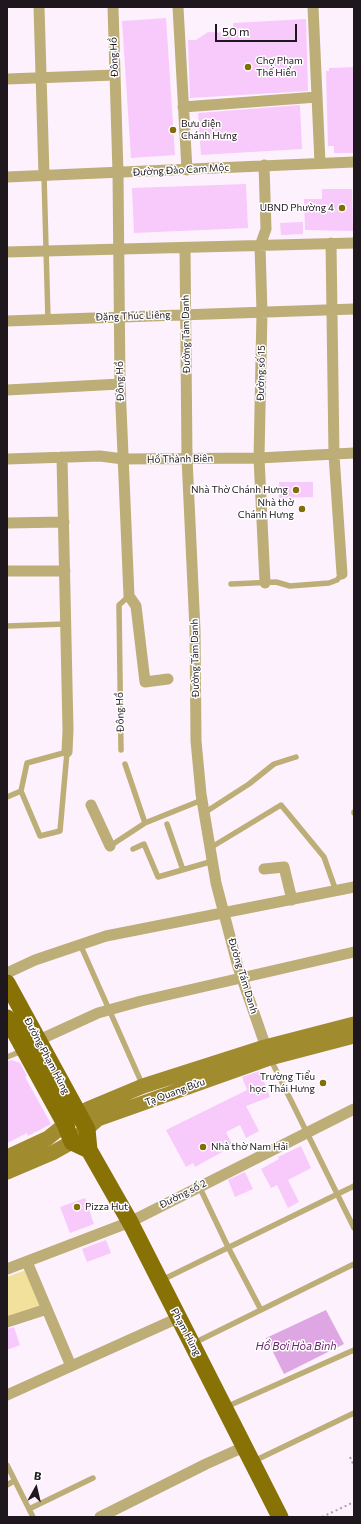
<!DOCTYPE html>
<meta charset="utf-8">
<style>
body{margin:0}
#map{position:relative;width:361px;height:1524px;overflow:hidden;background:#fdf1fe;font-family:Commissioner,sans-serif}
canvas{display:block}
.frame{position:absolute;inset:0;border:8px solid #1e171e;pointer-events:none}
.north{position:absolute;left:16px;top:1468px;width:40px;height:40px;-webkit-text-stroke:3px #fff;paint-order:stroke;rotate:8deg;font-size:11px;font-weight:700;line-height:16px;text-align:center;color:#1e171e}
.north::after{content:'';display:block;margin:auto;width:14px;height:18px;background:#1e171e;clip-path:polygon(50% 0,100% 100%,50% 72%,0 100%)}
.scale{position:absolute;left:215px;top:24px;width:82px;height:18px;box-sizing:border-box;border:2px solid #1e171e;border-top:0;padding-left:5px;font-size:12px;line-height:14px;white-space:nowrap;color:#1e171e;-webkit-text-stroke:3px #fff;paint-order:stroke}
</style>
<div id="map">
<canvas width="361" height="1524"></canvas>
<div class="frame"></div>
<div class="north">B</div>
<div class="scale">50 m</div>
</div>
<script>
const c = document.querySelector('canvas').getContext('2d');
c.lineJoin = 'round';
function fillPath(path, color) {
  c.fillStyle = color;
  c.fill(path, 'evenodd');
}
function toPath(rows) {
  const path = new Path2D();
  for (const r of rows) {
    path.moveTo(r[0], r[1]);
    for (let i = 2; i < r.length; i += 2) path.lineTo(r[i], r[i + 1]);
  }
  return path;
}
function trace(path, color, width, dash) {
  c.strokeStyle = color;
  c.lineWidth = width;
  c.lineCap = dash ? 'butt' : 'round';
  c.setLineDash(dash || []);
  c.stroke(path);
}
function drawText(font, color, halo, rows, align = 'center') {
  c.font = font + ' Commissioner,sans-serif';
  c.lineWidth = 3;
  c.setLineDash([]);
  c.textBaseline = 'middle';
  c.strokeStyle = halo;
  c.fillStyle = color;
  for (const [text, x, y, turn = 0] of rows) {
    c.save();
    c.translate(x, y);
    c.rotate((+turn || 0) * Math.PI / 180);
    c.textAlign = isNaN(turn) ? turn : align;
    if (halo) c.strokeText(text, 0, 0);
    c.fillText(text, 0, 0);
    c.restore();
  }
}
fillPath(toPath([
 [26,1270,45,1305,7,1318,7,1277]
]), '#f2e09d');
fillPath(toPath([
 [326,1310,344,1344,284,1374,266,1338]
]), '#dfa6e4');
fillPath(toPath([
 [166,18,175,155,131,158,122,21],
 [306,19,308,91,190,98,188,40,196,40,208,32,234,33,233,23],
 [354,67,354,153,334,153,334,146,328,146,326,71,329,71,329,68],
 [300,105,302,149,201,155,198,113],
 [246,184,248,228,134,233,132,188],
 [322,189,352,189,353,231,305,230,304,199,322,199],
 [303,222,303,234,281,235,280,223],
 [279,482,313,482,313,497,279,498],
 [11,1060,20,1063,27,1076,25,1077,51,1124,28,1136,27,1133,7,1143,7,1062],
 [260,1071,270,1097,246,1106,259,1131,246,1138,240,1125,226,1132,233,1146,195,1167,193,1163,186,1167,166,1130,247,1090,242,1077],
 [301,1146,311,1168,288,1180,299,1202,288,1208,277,1185,271,1188,261,1169,279,1159,278,1157],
 [245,1172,253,1189,235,1197,228,1180],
 [85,1198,94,1224,70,1233,60,1207],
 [106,1240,111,1253,87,1262,82,1249],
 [14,1327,20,1345,7,1350,7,1329]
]), '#f8c9fb');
trace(toPath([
 [350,1457,354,1466],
 [322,1517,354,1502]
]), '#aaa0ab', 2, [2, 3]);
trace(toPath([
 [44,175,48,320],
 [231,584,276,582,290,586,329,583,337,580,342,574],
 [7,626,66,624],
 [121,750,119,605,129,596],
 [125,764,145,823],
 [7,797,21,791,27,763,67,752,60,831,40,836,21,791],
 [354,812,354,813],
 [204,813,249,784,274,764,296,757],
 [167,824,183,870],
 [110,846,145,823,202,800],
 [210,848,281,805,324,857,336,891],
 [133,849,144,844,158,877,213,861],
 [80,944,143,1086],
 [7,1057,22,1051],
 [270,1058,354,1228],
 [199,1186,228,1247,261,1310],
 [162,1280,354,1186],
 [194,1343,354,1264],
 [226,1407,354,1350],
 [254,1461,354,1413],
 [7,1465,33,1517],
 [7,1485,14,1481],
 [29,1509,93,1478]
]), '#bdae78', 5.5);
trace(toPath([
 [39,7,44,175],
 [113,7,118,173,120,384,129,596,136,606,145,682,168,679],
 [178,7,187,170],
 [313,7,320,163],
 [7,79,115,75],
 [183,107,317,97],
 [264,165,266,229,260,246,262,312,259,458,265,583],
 [7,177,354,162],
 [331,243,334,455,342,574],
 [185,248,187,458,195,630,196,741,201,794,216,883,238,967,268,1053],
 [7,252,354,243],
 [7,321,354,309],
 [7,390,120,384],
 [62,457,68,730,67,752],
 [7,459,100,456,123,459,259,458,354,453],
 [7,523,64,522],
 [7,571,65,571],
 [91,805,110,846],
 [264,869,284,867,292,900],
 [7,973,35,960,106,936,354,887],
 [39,1040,98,1013,141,1001,354,952],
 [27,1262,71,1366],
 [7,1269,130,1222,354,1109],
 [7,1322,47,1309],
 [7,1395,178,1318],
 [100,1517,206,1464,246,1446]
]), '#bdae78', 11);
trace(toPath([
 [7,1157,48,1138,78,1114,88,1109,143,1086,265,1047,354,1024],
 [7,1172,54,1152,72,1142,98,1119,270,1058,354,1036]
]), '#a18b2f', 15);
trace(toPath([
 [7,983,87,1129,89,1150,130,1222,280,1517],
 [7,1018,65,1124,72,1142,89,1150]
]), '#887206', 17);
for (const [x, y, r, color] of [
 [248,67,4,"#836d0a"],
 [173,130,4,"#836d0a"],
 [342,208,4,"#836d0a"],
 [296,490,4,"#836d0a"],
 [302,509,4,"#836d0a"],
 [323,1083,4,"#836d0a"],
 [203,1147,4,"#836d0a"],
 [77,1207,4,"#836d0a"]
]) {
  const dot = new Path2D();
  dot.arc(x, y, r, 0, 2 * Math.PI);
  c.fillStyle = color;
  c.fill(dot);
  trace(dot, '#fff', 1.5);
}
drawText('10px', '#1e171e', '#fff', [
 ["Đông Hồ",114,57,-92],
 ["Đường Đào Cam Mộc",181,170,-3],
 ["Đặng Thúc Liêng",133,316,-2],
 ["Đường Tám Danh",186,334,-91],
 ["Đường số 15",261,373,-89],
 ["Đông Hồ",120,381,-91],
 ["Hồ Thành Biên",180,459,-1],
 ["Đường Tám Danh",195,658,-91],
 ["Đông Hồ",120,712,-91],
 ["Đường Tám Danh",243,976,73],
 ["Đường Phạm Hùng",47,1056,62],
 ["Tạ Quang Bửu",175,1092,-20],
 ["Đường số 2",183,1194,-27],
 ["Phạm Hùng",186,1332,62]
]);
drawText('10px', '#1e171e', '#fff', [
 ["Chợ Phạm",256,61],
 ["Thế Hiển",256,73],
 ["Bưu điện",181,124],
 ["Chánh Hưng",181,136],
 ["UBND Phường 4",334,208,"right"],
 ["Nhà Thờ Chánh Hưng",288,490,"right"],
 ["Nhà thờ",294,503,"right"],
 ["Chánh Hưng",294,515,"right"],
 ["Trường Tiểu",315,1077,"right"],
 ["học Thái Hưng",315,1089,"right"],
 ["Nhà thờ Nam Hải",211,1147],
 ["Pizza Hut",85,1207]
], 'left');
drawText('italic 11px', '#67246d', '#fff', [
 ["Hồ Bơi Hòa Bình",296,1346]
]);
</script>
